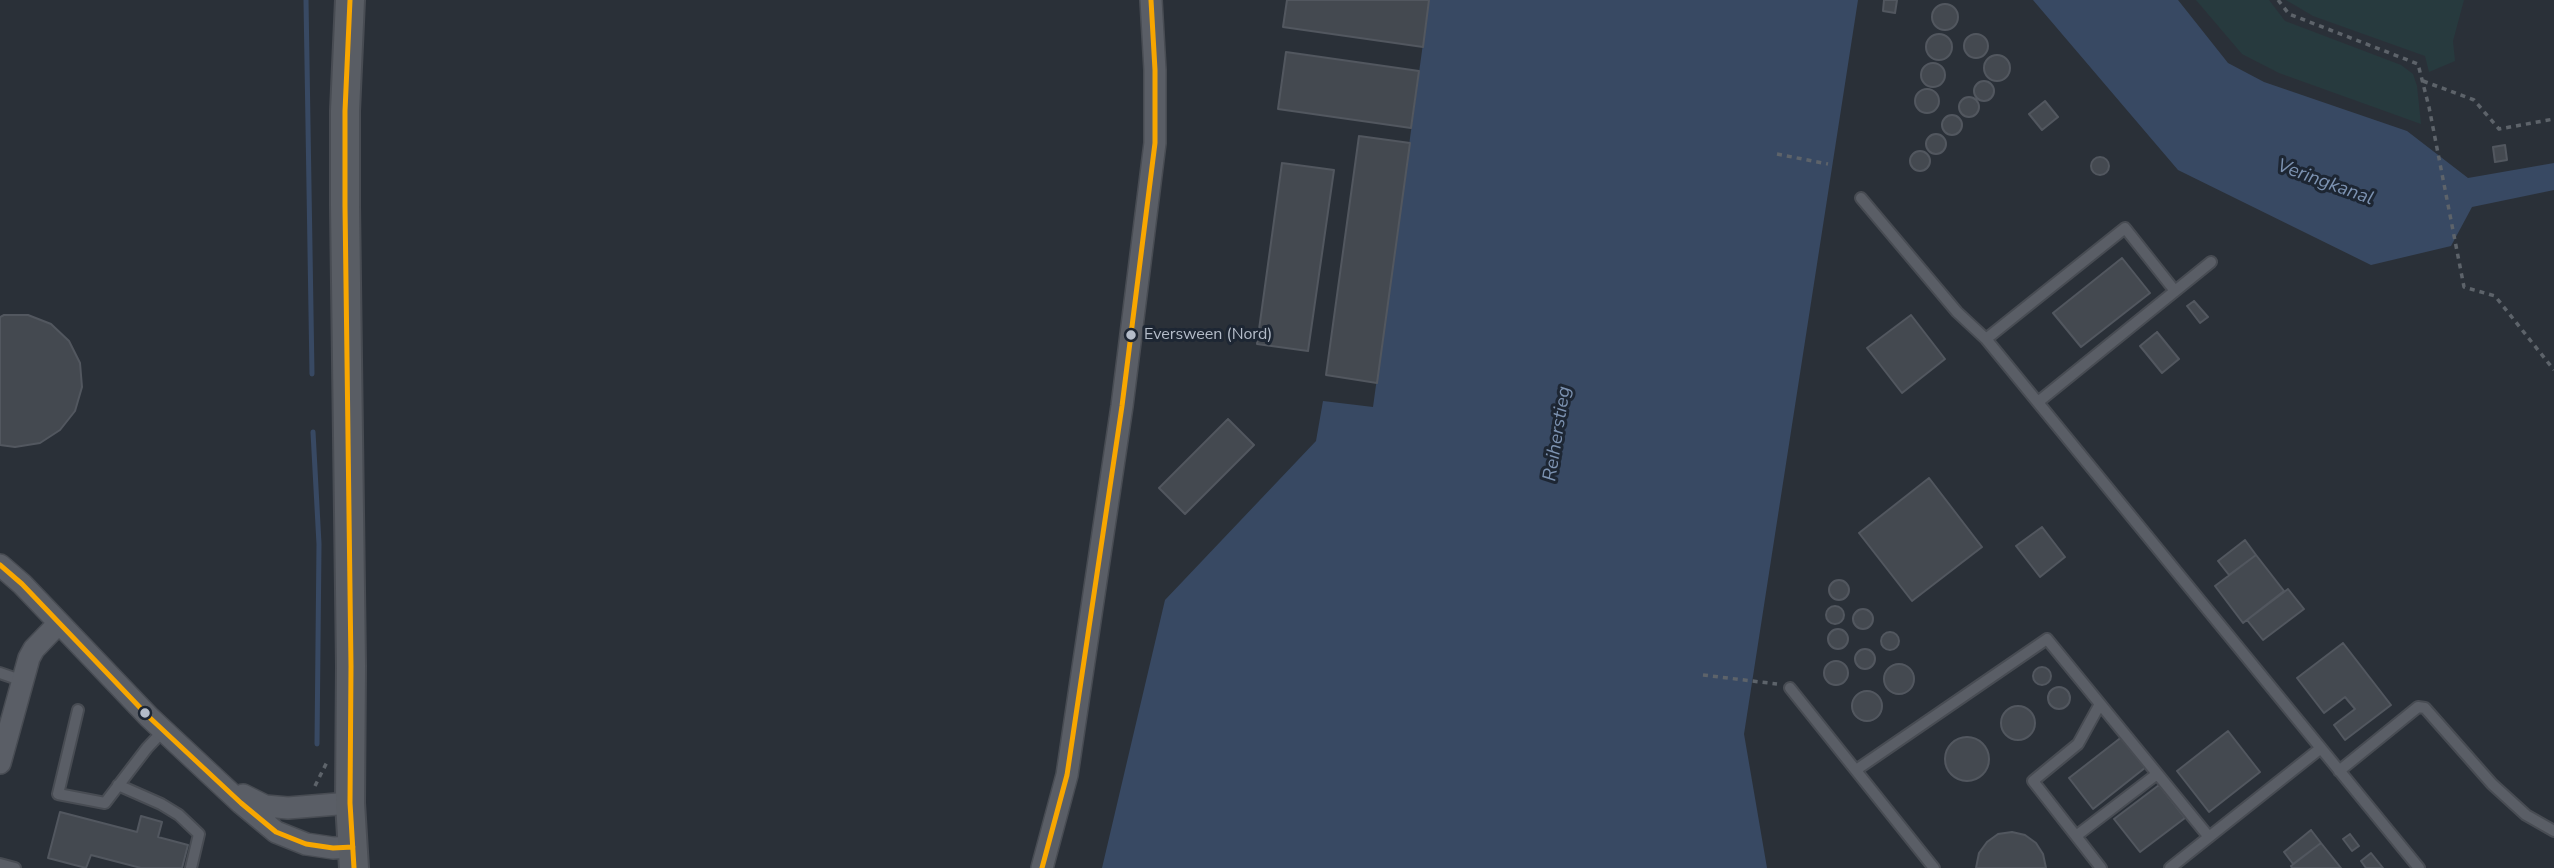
<!DOCTYPE html>
<style>
body{margin:0}
canvas{display:block;background:#2a3038}
</style>
<canvas width="2554" height="868"></canvas>
<script>
const c = document.querySelector('canvas').getContext('2d');
c.lineJoin = 'round';
function fillPath(path, color) {
  c.fillStyle = color;
  c.fill(path, 'evenodd');
}
function toPath(rows) {
  const path = new Path2D();
  for (const r of rows) {
    if (r.length === 3) {
      path.moveTo(r[0] + r[2], r[1]);
      path.arc(r[0], r[1], r[2], 0, 2 * Math.PI);
      continue;
    }
    path.moveTo(r[0], r[1]);
    for (let i = 2; i < r.length; i += 2) path.lineTo(r[i], r[i + 1]);
  }
  return path;
}
function trace(path, color, width, dash) {
  c.strokeStyle = color;
  c.lineWidth = width;
  c.lineCap = dash ? 'butt' : 'round';
  c.setLineDash(dash || []);
  c.stroke(path);
}
function drawText(font, color, halo, rows, align = 'center') {
  c.font = font + ' "Nunito Sans",sans-serif';
  c.lineWidth = 6;
  c.setLineDash([]);
  c.textBaseline = 'middle';
  c.strokeStyle = halo;
  c.fillStyle = color;
  for (const [text, x, y, turn = 0] of rows) {
    c.save();
    c.translate(x, y);
    c.rotate((+turn || 0) * Math.PI / 180);
    c.textAlign = isNaN(turn) ? turn : align;
    if (halo) c.strokeText(text, 0, 0);
    c.fillText(text, 0, 0);
    c.restore();
  }
}
fillPath(toPath([
 [2196,0,2269,0,2285,21,2401,65,2413,74,2417,86,2421,124,2279,73,2242,54],
 [2286,0,2464,0,2453,41,2455,61,2429,72,2425,56,2313,16]
]), '#273a3e');
fillPath(toPath([
 [1429,0,1858,0,1744,734,1767,868,1102,868,1165,600,1316,441,1323,401,1373,407],
 [2033,0,2178,0,2228,63,2264,82,2407,131,2468,178,2554,163,2554,190,2472,207,2451,246,2371,265,2178,170]
]), '#384963');
trace(toPath([
 [306,0,312,374],
 [313,432,319,544,317,744]
]), '#384963', 5);
const building = toPath([
 [1287,0,1429,0,1423,47,1283,27,1287,0],
 [1884,0,1897,0,1895,13,1883,11,1884,0],
 [1945,17,13],
 [1976,46,12],
 [1939,47,13],
 [1286,52,1419,71,1411,128,1278,109,1286,52],
 [1997,68,13],
 [1933,75,12],
 [1984,91,10],
 [1927,101,12],
 [1969,107,10],
 [2045,101,2058,117,2042,130,2029,114,2045,101],
 [1952,125,10],
 [1936,144,10],
 [1359,136,1410,143,1377,383,1326,375,1359,136],
 [2505,145,2507,160,2495,162,2493,147,2505,145],
 [1920,161,10],
 [2100,166,9],
 [1282,163,1334,170,1308,351,1257,344,1282,163],
 [2122,258,2150,293,2081,347,2053,313,2122,258],
 [2194,301,2208,317,2200,323,2187,306,2194,301],
 [4,315,28,315,51,324,69,341,80,363,82,387,75,411,60,430,40,443,15,447,0,445,0,317,4,315],
 [1911,315,1945,359,1902,393,1867,348,1911,315],
 [2157,332,2179,359,2162,373,2140,346,2157,332],
 [1228,419,1254,445,1185,514,1159,488,1228,419],
 [1929,478,1982,547,1912,601,1859,533,1929,478],
 [2042,527,2065,557,2040,577,2016,546,2042,527],
 [2245,540,2256,555,2229,575,2218,561,2245,540],
 [2256,555,2284,591,2243,623,2215,586,2256,555],
 [1839,590,10],
 [2288,589,2304,609,2263,640,2247,620,2288,589],
 [1835,615,9],
 [1863,619,10],
 [1838,639,10],
 [1890,641,9],
 [2343,643,2391,705,2345,740,2334,725,2355,709,2345,697,2324,713,2297,678,2343,643],
 [1865,659,10],
 [1836,673,12],
 [1899,679,15],
 [2042,676,9],
 [2059,698,11],
 [1867,706,15],
 [2018,723,17],
 [2228,731,2260,772,2209,812,2177,771,2228,731],
 [2123,736,2146,767,2093,809,2069,778,2123,736],
 [1967,759,22],
 [2159,785,2185,818,2140,852,2114,819,2159,785],
 [60,812,137,832,141,816,162,822,158,837,188,845,182,868,141,868,91,855,86,868,48,858,60,812],
 [2311,830,2321,843,2293,864,2284,852,2311,830],
 [2012,832,2025,835,2036,843,2043,854,2046,868,1976,868,1979,853,1987,842,1998,834,2012,832],
 [2350,834,2359,846,2352,851,2343,839,2350,834],
 [2321,843,2341,868,2292,868,2291,866,2321,843],
 [2371,853,2383,868,2366,868,2361,861,2371,853]
]);
fillPath(building, '#444950');
trace(building, '#52575f', 2);
const service = toPath([
 [1861,198,1957,312,1986,339,2419,868],
 [1986,339,2125,228,2175,291],
 [2038,402,2211,262],
 [0,673,23,681],
 [1790,688,1934,868],
 [2100,704,2078,744,2033,781,2101,868],
 [78,710,58,794,105,803,147,748,164,730],
 [1856,770,2047,639,2209,837],
 [2339,771,2418,707,2425,708,2492,784,2526,815,2554,831],
 [118,785,161,804,179,815,199,834,191,868],
 [2076,836,2157,774],
 [0,864,15,868],
 [2170,868,2321,748]
]);
const minor = toPath([
 [0,565,22,584,149,717,241,803,276,832,306,844,333,848,353,847],
 [0,763,29,658,34,649,59,623],
 [243,795,265,806,288,808,350,803],
 [1042,868,1067,775,1122,406,1155,143,1155,70,1151,0]
]);
const secondary = toPath([
 [350,0,345,111,345,206,351,666,350,803,354,868]
]);
trace(service, '#484c53', 14);
trace(minor, '#484c53', 24);
trace(secondary, '#484c53', 32);
trace(toPath([
 [2278,0,2289,14,2418,64,2429,107,2464,287,2495,296,2554,370],
 [2423,81,2474,100,2499,129,2554,119],
 [1777,154,1828,164],
 [1703,675,1777,684],
 [315,786,327,762]
]), '#5d636a', 3.5, [5, 5]);
trace(service, '#5a5e66', 10);
trace(minor, '#5a5e66', 21);
trace(secondary, '#595d64', 28);
trace(toPath([
 [350,0,345,111,345,206,351,666,350,803,354,868],
 [0,565,22,584,149,717,241,803,276,832,306,844,333,848,353,847],
 [1042,868,1067,775,1122,406,1155,143,1155,70,1151,0]
]), '#f7a600', 5);
for (const [x, y, r, color] of [
 [1131,335,6,"#b4bcc9"],
 [145,713,6,"#b4bcc9"]
]) {
  const dot = new Path2D();
  dot.arc(x, y, r, 0, 2 * Math.PI);
  c.fillStyle = color;
  c.fill(dot);
  trace(dot, '#1d2633', 2.5);
}
drawText('16px', '#b4bcc9', '#1d2633', [
 ["Eversween (Nord)",1144,335]
], 'left');
drawText('italic 19px', '#7c92b1', '#1d2633', [
 ["Veringkanal",2325,183,20],
 ["Reiherstieg",1558,434,-81]
]);
</script>
